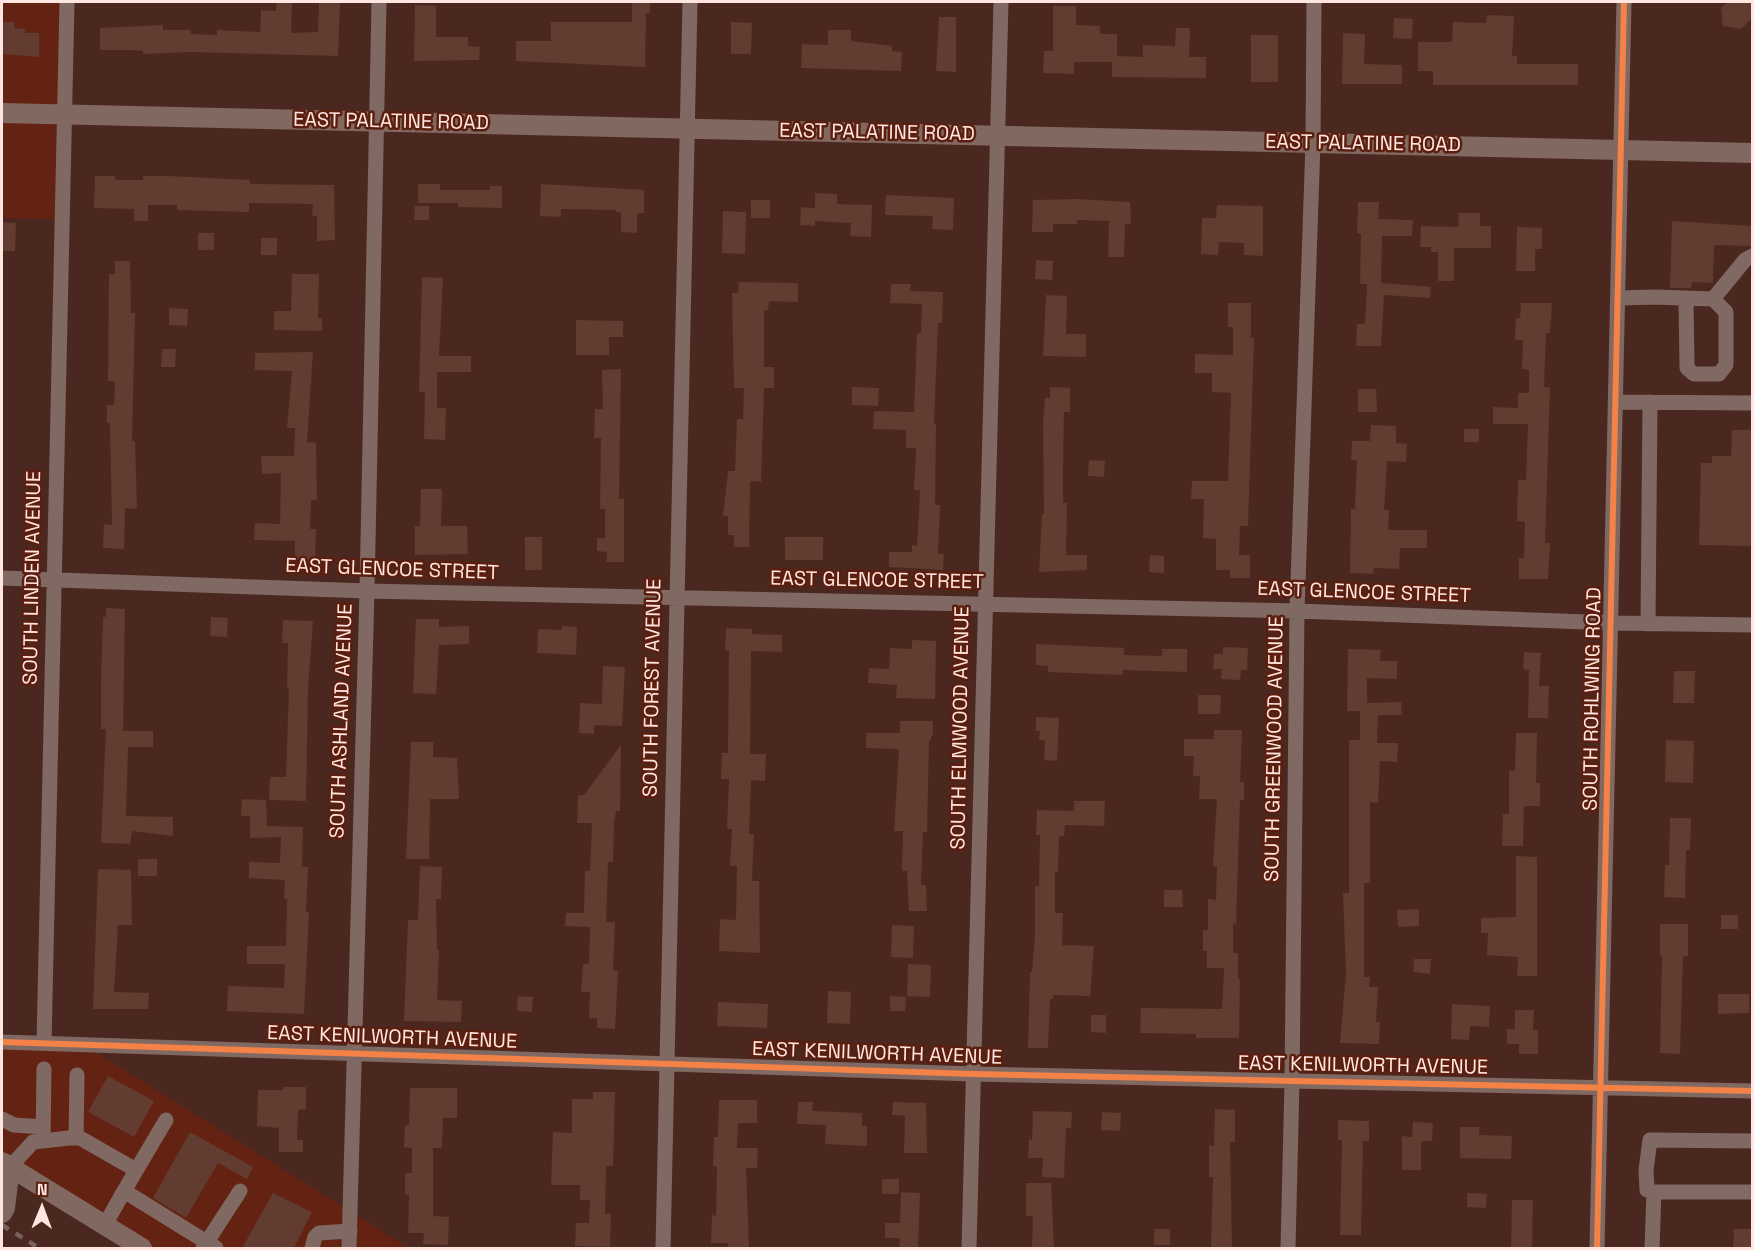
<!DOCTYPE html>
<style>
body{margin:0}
#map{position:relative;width:1754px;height:1250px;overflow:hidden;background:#4a2820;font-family:"Space Grotesk",sans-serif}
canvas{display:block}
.frame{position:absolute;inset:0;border:3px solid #ffe6e0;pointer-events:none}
.north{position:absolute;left:12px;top:1178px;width:60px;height:60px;-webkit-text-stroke:4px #5c1e0f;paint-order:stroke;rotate:1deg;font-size:16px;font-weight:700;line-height:24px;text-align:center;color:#ffe6e0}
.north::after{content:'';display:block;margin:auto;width:21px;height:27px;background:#ffe6e0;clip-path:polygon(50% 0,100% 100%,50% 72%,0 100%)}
</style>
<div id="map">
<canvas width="1754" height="1250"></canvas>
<div class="frame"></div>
<div class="north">N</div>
</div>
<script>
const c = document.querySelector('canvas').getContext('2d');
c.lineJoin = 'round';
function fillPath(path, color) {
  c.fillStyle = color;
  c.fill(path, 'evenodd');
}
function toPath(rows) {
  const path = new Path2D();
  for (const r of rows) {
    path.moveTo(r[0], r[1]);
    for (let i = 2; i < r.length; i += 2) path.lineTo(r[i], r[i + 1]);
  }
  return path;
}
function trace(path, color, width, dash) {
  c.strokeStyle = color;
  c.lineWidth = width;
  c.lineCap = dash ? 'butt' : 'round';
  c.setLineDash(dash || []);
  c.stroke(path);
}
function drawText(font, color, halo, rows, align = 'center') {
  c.font = font + ' "Space Grotesk",sans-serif';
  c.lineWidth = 5;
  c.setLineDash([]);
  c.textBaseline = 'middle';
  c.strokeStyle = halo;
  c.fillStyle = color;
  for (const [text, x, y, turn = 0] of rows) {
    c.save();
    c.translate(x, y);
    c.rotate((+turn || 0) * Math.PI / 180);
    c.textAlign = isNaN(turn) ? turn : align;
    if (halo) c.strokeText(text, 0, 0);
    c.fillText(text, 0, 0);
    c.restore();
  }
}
fillPath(toPath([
 [2,2,67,2,63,219,2,218],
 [2,1042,83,1044,409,1248,142,1248,2,1162]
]), '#632212');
fillPath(toPath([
 [277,2,292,2,291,33,318,32,319,2,340,2,338,56,191,52,143,54,143,51,134,50,100,50,100,28,163,25,163,30,191,30,191,34,217,35,217,30,260,32,261,10,276,11],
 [632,2,650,2,650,13,646,13,645,67,516,61,516,41,551,41,551,22,632,22],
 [1728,2,1752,2,1752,18,1741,29,1723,26,1721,8],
 [415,5,436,6,436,37,468,37,468,46,480,47,479,60,414,61],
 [1053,6,1076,6,1076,25,1100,26,1100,34,1117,34,1117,56,1143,57,1143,45,1175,46,1176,28,1190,28,1189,57,1206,57,1206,78,1112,77,1112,62,1074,62,1074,74,1043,73,1044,51,1053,51],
 [1487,15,1514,16,1512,56,1517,56,1517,64,1578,64,1578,85,1433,85,1433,71,1418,71,1418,42,1452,42,1453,22,1486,23],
 [939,17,956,17,956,72,936,71],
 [1394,18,1413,19,1412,39,1393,38],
 [2,22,14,22,14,28,25,29,25,33,39,33,39,57,3,54],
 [731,22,752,23,751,54,731,54],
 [828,30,851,30,851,41,892,46,892,51,902,52,901,71,801,68,802,44,828,45],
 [1343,33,1365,34,1364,64,1402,65,1402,84,1342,84],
 [1251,35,1278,35,1278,82,1251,82],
 [95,176,115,176,115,180,143,180,143,176,168,176,250,180,250,184,334,185,335,240,317,241,317,216,312,216,313,204,249,203,249,212,177,210,177,205,148,205,148,221,134,221,134,209,94,208],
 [418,184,440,184,440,190,490,190,490,186,502,186,502,208,458,207,458,203,418,203],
 [541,184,644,190,644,213,637,213,637,233,621,232,621,212,616,212,616,210,561,209,561,217,540,216],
 [815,193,837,194,837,204,872,205,871,237,850,236,851,223,815,221,815,226,800,225,801,207,815,208],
 [886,195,954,198,953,230,932,229,933,216,885,215],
 [1077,199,1130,202,1131,224,1125,224,1124,257,1108,257,1109,221,1077,220,1077,224,1053,224,1053,232,1032,232,1033,200],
 [751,200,770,200,770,218,751,218],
 [1358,202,1379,202,1378,219,1413,220,1412,236,1382,236,1381,283,1431,287,1430,298,1384,295,1381,346,1356,346,1357,324,1365,324,1367,284,1360,284,1361,234,1357,233],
 [1217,205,1263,206,1263,256,1244,255,1244,243,1219,242,1218,255,1201,254,1202,218,1216,218],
 [415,206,429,206,429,220,414,220],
 [723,211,746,212,745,254,722,253],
 [1458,213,1480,213,1480,226,1491,226,1491,248,1454,248,1454,281,1438,281,1438,252,1431,252,1431,247,1420,247,1421,226,1459,227],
 [1672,221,1752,226,1752,246,1714,245,1713,283,1692,282,1691,288,1670,288],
 [2,222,16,223,15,251,2,251],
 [1517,227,1542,228,1542,249,1535,249,1535,271,1516,271],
 [198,233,214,233,214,250,198,250],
 [261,238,277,238,277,255,261,255],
 [1036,260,1053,261,1052,280,1035,279],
 [115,261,130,261,131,313,135,313,132,441,135,441,137,509,125,508,124,549,103,548,104,524,112,525,110,423,107,423,107,405,114,405,115,381,108,381,109,274,115,274],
 [292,274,319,274,318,318,322,318,322,331,274,330,274,311,291,311],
 [422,277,443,278,439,356,471,356,471,372,437,372,437,408,446,408,445,440,424,439,425,392,419,392],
 [739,282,798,283,798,302,769,301,768,310,764,310,764,367,774,367,774,388,764,388,761,482,750,481,749,547,734,547,734,535,728,535,728,516,723,516,728,471,735,471,737,419,743,419,744,388,734,388,732,293,738,293],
 [891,284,911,284,910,291,943,292,942,323,938,323,934,424,936,424,935,505,940,505,938,554,944,554,943,570,889,567,889,552,912,552,912,545,917,546,920,490,914,490,916,448,906,448,906,430,873,429,874,411,914,412,917,333,921,333,922,304,890,303],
 [1046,295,1067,296,1066,334,1086,334,1086,357,1043,356],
 [1228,303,1251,303,1251,338,1254,338,1248,526,1240,526,1239,555,1250,555,1250,578,1230,578,1230,570,1216,570,1216,539,1203,538,1204,499,1191,499,1192,481,1228,481,1231,393,1212,392,1212,373,1195,373,1195,354,1233,355,1233,327,1228,327],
 [1521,303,1552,303,1550,333,1546,333,1544,387,1550,387,1545,543,1550,543,1548,579,1519,579,1519,558,1524,558,1525,522,1517,521,1518,480,1526,480,1528,424,1493,424,1493,407,1518,408,1518,393,1529,393,1529,370,1522,369,1523,340,1515,340,1516,318,1520,318],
 [169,308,188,309,187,326,169,325],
 [576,320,623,321,623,337,609,337,609,355,576,355],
 [162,349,176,349,175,367,161,367],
 [313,352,307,442,316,443,317,500,311,500,310,529,316,529,315,561,295,560,295,541,254,540,255,523,280,524,281,473,262,474,261,456,294,456,295,428,287,428,292,371,255,370,255,353],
 [621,369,619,499,624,499,624,562,606,562,607,552,597,551,597,538,605,538,605,509,600,509,601,438,594,438,595,409,603,409,602,370],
 [852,387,879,388,878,406,852,405],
 [1050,387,1070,388,1070,412,1064,412,1063,469,1063,503,1067,503,1066,555,1087,555,1087,570,1039,572,1042,514,1044,514,1043,422,1045,398,1050,398],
 [1358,389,1376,389,1377,412,1358,412],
 [1371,425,1396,426,1396,443,1407,444,1406,462,1387,461,1384,510,1389,510,1388,530,1427,530,1427,548,1400,548,1399,569,1374,568,1373,574,1350,573,1351,509,1355,509,1357,460,1351,460,1352,441,1370,441],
 [1464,429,1479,429,1479,442,1464,442],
 [1732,430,1752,430,1752,546,1699,545,1701,463,1712,463,1712,456,1731,456],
 [1089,460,1105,461,1104,477,1088,476],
 [421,489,442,489,441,526,467,526,468,554,415,555,415,526,420,526],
 [525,537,542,537,542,570,525,570],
 [785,537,823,537,823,560,785,560],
 [1150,555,1164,556,1164,573,1149,572],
 [106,608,125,609,123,731,153,731,153,747,128,747,126,816,173,817,173,836,132,831,130,844,101,843,106,729,101,729,101,679,103,617,106,617],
 [211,617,228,618,227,637,210,636],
 [416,619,439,619,439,627,469,626,469,644,439,645,436,694,413,693],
 [283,620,313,621,308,689,306,801,269,800,270,777,286,777,289,688,287,688,288,643,282,643],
 [562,626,577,627,576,655,537,653,538,629,562,630],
 [726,628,752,629,752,634,782,635,782,652,751,651,750,754,766,754,765,781,751,780,749,834,754,834,752,881,759,881,760,953,719,951,720,919,736,920,737,866,730,866,732,829,727,829,729,779,721,779,722,753,728,753,729,650,725,650],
 [912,640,936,641,935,699,896,698,897,685,868,683,869,668,889,669,890,648,912,649],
 [1036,644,1124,648,1124,655,1162,656,1162,649,1187,649,1187,672,1123,670,1123,675,1048,672,1048,666,1036,665],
 [1223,647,1248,648,1247,670,1241,670,1240,680,1221,679,1222,669,1213,669,1214,654,1223,654],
 [1348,649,1381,650,1380,661,1397,661,1397,679,1367,678,1367,703,1401,702,1402,715,1378,715,1377,743,1398,743,1397,762,1380,761,1378,803,1370,802,1370,883,1364,883,1364,977,1370,977,1369,987,1378,987,1376,1022,1380,1022,1379,1044,1340,1043,1346,973,1343,893,1349,893,1349,740,1360,740,1360,711,1347,711],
 [1524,652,1541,653,1539,686,1549,686,1548,718,1528,718,1529,670,1523,669],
 [603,666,625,667,622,726,594,725,594,734,579,733,580,703,602,704],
 [1674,671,1695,671,1694,703,1673,703],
 [1198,695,1221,695,1220,714,1198,714],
 [1036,717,1059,718,1057,761,1044,760,1045,740,1039,740,1040,731,1036,731],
 [900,721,933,721,933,734,929,742,927,832,923,832,921,885,926,885,927,911,909,911,907,871,902,871,903,831,894,831,899,749,866,748,866,733,900,733],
 [1214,730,1242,730,1240,782,1244,782,1244,800,1240,800,1236,924,1233,923,1233,953,1238,953,1238,979,1240,979,1239,1038,1196,1038,1196,1034,1140,1033,1141,1008,1222,1009,1224,968,1207,968,1207,951,1203,951,1203,930,1208,930,1208,899,1216,900,1217,866,1213,866,1217,799,1199,799,1200,776,1193,776,1194,756,1184,756,1184,739,1214,739],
 [1516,733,1537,733,1536,783,1540,783,1540,806,1524,806,1523,846,1502,846,1503,814,1509,814,1509,771,1515,771],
 [1666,740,1694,741,1693,783,1665,782],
 [411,742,433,742,433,757,457,758,459,799,430,799,429,859,406,859],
 [621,745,620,811,616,811,614,823,613,862,608,862,606,922,615,922,613,971,618,971,615,1029,597,1028,597,1018,589,1018,590,992,581,992,583,964,589,964,590,927,565,926,566,913,584,913,585,871,590,871,592,823,577,823,578,795,584,795],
 [242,799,266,800,267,826,303,827,302,867,308,867,306,912,309,912,304,1014,227,1011,228,986,284,988,285,964,247,964,247,946,286,946,287,899,284,899,285,880,249,878,249,862,280,863,281,837,250,838,250,816,241,816],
 [1074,801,1105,801,1104,826,1065,825,1064,836,1059,836,1058,872,1055,872,1055,913,1063,913,1062,945,1094,946,1090,996,1053,995,1053,999,1050,999,1048,1048,1028,1048,1030,972,1032,972,1035,935,1035,886,1039,886,1040,835,1036,835,1037,810,1074,811],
 [1670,818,1691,818,1690,850,1686,850,1685,898,1664,897,1665,865,1669,865],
 [1516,856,1537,857,1537,976,1517,976,1518,957,1487,955,1488,933,1481,933,1481,918,1516,917],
 [138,859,157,859,157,876,138,876],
 [420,866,442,867,441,899,436,899,437,950,439,950,437,1000,462,1001,461,1022,404,1021,408,920,418,920],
 [98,869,131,870,132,925,118,925,114,992,149,993,148,1009,93,1009],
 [1164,890,1182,890,1183,907,1164,907],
 [1419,909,1419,926,1398,927,1397,910],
 [1721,915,1738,915,1738,929,1721,929],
 [1660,924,1688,924,1688,956,1683,956,1680,1054,1660,1053,1662,956,1660,956],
 [892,925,914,926,913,958,891,957],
 [1414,959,1431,959,1430,974,1413,972],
 [908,964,931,965,930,997,907,996],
 [828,991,851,992,850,1024,827,1023],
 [1718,994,1749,994,1749,1013,1718,1014],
 [518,996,533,997,532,1012,517,1011],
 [890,996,906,997,905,1011,890,1011],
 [718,1002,768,1004,767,1028,717,1026],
 [1452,1004,1490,1006,1489,1027,1470,1026,1469,1040,1451,1039],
 [1515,1010,1534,1010,1533,1030,1538,1030,1538,1054,1519,1054,1519,1044,1507,1044,1507,1029,1515,1029],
 [1091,1015,1106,1015,1106,1033,1091,1032],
 [108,1076,154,1101,134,1137,88,1112],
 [283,1087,306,1087,306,1109,298,1110,297,1140,303,1140,303,1152,279,1152,279,1128,257,1126,258,1090,283,1090],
 [410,1088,457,1088,457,1118,443,1118,442,1148,433,1148,433,1216,449,1217,448,1245,423,1244,424,1233,408,1233,409,1195,405,1195,405,1173,412,1173,412,1148,404,1147,405,1125,409,1125],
 [593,1092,615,1092,613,1166,606,1166,605,1214,611,1214,610,1247,575,1246,576,1223,589,1223,590,1200,580,1200,580,1185,551,1185,553,1132,572,1133,572,1099,593,1099],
 [719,1100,757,1100,757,1123,738,1123,737,1148,758,1148,757,1168,746,1168,749,1248,728,1248,728,1243,711,1243,712,1215,716,1216,717,1167,713,1166,714,1137,718,1137],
 [798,1102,813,1102,812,1111,862,1113,862,1126,867,1126,867,1146,825,1144,826,1125,797,1124],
 [893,1102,926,1103,927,1153,904,1153,905,1116,892,1115],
 [1215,1109,1235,1110,1235,1142,1230,1142,1232,1248,1211,1248,1213,1177,1209,1177,1209,1145,1214,1146],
 [1033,1111,1072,1112,1071,1128,1066,1128,1064,1178,1042,1177,1043,1158,1028,1158,1029,1139,1032,1140],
 [1102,1112,1121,1113,1120,1131,1101,1130],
 [1338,1120,1369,1121,1369,1141,1363,1141,1361,1235,1340,1235,1342,1140,1338,1140],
 [1413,1122,1433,1123,1432,1141,1421,1141,1421,1170,1402,1170,1402,1136,1412,1137],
 [1460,1127,1479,1127,1479,1135,1512,1136,1511,1159,1460,1158],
 [190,1132,253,1167,247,1179,218,1163,186,1218,153,1198],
 [882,1179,899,1179,899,1194,882,1194],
 [1026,1183,1051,1183,1054,1248,1032,1248,1033,1216,1026,1216],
 [901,1192,920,1193,918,1248,899,1248,900,1238,885,1238,885,1223,900,1223],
 [273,1193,312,1212,294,1248,242,1248],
 [1467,1193,1487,1194,1486,1208,1467,1207],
 [1512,1200,1533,1200,1532,1248,1511,1248],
 [1154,1229,1170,1229,1170,1245,1154,1245],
 [1734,1229,1752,1229,1752,1248,1733,1248]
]), '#623b31');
trace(toPath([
 [1618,298,1654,297,1713,299,1726,312,1726,365,1719,374,1694,374,1687,368,1686,298],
 [1713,299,1745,260,1752,256],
 [1616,402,1752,403],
 [2,578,367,591,1297,611,1612,623,1752,625],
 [1648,624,1650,402],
 [2,1042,974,1074,1752,1091],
 [44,1043,67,2],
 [2,1119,14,1125,43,1127],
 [76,1138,77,1075],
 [43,1140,44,1069],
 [10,1167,33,1142,69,1138,80,1138,136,1170],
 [124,1191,166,1120],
 [1654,1192,1647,1190,1646,1170,1650,1140,1752,1141],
 [105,1225,124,1191,216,1248],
 [203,1248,240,1191],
 [312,1248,315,1237,319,1233,350,1231],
 [349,1248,367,591,379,2],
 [663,1248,690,2],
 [969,1248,1001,2],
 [1288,1248,1292,1082,1297,611,1313,143,1314,2],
 [1597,1248,1624,2],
 [1652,1248,1654,1192,1752,1192]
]), '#806963', 15);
trace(toPath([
 [2,113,1752,153],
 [2,1162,142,1248],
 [2,1213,5,1208,10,1167]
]), '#816861', 20);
trace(toPath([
 [2,1225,39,1248],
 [2,1248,3,1248]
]), '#79615c', 4.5, [8, 8]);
trace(toPath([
 [2,1042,974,1074,1752,1091],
 [1597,1248,1624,2]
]), '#f48246', 6);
drawText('20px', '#ffe6e0', '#5c1e0f', [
 ["EAST PALATINE ROAD",391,122,1],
 ["EAST PALATINE ROAD",877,133,1],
 ["EAST PALATINE ROAD",1363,144,1],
 ["EAST GLENCOE STREET",392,570,2],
 ["SOUTH LINDEN AVENUE",33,578,-89],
 ["EAST GLENCOE STREET",877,581,1],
 ["EAST GLENCOE STREET",1364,593,2],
 ["SOUTH FOREST AVENUE",653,688,-89],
 ["SOUTH ROHLWING ROAD",1593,699,-89],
 ["SOUTH ASHLAND AVENUE",342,721,-88],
 ["SOUTH ELMWOOD AVENUE",961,728,-89],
 ["SOUTH GREENWOOD AVENUE",1275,749,-89],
 ["EAST KENILWORTH AVENUE",392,1038,2],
 ["EAST KENILWORTH AVENUE",877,1054,2],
 ["EAST KENILWORTH AVENUE",1363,1066,1]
]);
</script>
